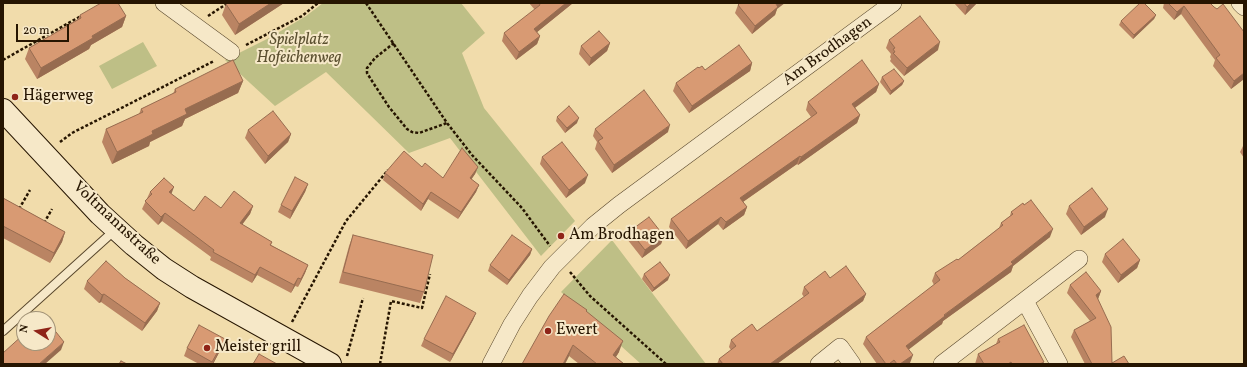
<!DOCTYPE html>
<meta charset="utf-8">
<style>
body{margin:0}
#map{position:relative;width:1247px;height:367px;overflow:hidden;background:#f1dcab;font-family:Vollkorn,serif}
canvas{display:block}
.frame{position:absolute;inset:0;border:4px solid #261501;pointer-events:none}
.north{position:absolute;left:16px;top:311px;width:40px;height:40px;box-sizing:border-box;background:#f6e8c8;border:1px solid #a39478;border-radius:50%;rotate:281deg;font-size:11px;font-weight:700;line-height:16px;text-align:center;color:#261501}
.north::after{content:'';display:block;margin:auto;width:14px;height:18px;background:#8f2418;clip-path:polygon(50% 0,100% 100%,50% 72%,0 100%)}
.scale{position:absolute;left:16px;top:24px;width:53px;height:18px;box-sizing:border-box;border:2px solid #261501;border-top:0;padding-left:5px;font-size:12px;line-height:14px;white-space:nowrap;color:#261501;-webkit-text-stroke:3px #f6e8c8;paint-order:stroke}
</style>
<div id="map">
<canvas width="1247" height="367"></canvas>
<div class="frame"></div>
<div class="north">N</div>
<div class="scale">20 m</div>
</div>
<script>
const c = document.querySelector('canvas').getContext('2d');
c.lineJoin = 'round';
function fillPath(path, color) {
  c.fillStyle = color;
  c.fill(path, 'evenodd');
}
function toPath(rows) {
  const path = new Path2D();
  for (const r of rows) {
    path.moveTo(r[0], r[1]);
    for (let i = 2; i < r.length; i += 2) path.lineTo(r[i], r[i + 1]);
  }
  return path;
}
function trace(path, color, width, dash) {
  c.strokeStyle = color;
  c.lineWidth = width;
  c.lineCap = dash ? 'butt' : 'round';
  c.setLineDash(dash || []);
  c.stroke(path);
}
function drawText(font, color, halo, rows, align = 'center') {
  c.font = font + ' Vollkorn,serif';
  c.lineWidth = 4;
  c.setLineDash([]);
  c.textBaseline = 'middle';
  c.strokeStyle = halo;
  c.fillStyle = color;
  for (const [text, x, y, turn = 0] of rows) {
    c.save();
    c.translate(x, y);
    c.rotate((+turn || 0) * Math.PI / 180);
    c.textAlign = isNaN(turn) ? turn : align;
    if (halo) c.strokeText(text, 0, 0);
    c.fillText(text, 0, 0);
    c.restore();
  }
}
fillPath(toPath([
 [323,3,461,3,485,33,462,53,484,108,575,221,541,256,450,138,409,153,326,72,275,106,225,60,269,38,306,16],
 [143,42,157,66,112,89,99,66],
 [612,240,706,364,641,364,561,292]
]), '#bebf86');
const lane = toPath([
 [3,331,115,230]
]);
const street = toPath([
 [164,3,231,52],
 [1240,3,1244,7],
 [1025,301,1059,364],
 [491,364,512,324,530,296,552,267,593,226,619,205,893,3],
 [819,364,840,347,852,364],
 [942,364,1079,259]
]);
const secondary = toPath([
 [3,110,100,214,134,245,164,269,192,287,330,364]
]);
trace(lane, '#59472c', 10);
trace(street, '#59472c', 18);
trace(secondary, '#261501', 24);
trace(toPath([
 [366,3,447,123,472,155,522,208,550,246],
 [208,16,228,3],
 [394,43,375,58,367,68,367,73,372,81,389,107,407,129,412,132,419,133,447,123],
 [246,45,302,16,318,3],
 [3,60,81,16],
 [60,142,72,133,214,61],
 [19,209,30,190],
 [44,223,52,209],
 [570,272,590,296,666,364],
 [292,322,346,221,388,170],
 [347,356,363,298],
 [380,364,391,301,422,308,430,274]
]), '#261501', 2.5, [3, 2]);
trace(lane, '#f6e8c8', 8);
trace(street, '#f6e8c8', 17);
trace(secondary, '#f6e8c8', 22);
fillPath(toPath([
 [227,3,284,3,235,35,222,15,226,4],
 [529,3,573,3,537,32,540,36,537,44,516,60,502,41,504,33,535,10],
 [954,3,977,3,965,15],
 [1164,3,1210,3,1214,7,1244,79,1231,89,1213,66,1215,60,1181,14,1174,20,1163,8],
 [738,5,777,9,775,15,752,34,735,13],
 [80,15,126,16,122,27,91,45,89,49,37,79,25,59,29,48,78,19],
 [1156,15,1154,19,1133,39,1119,25,1121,21],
 [889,40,938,50,904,76,890,61,891,59,890,57,891,54,886,48],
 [610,43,607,51,589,66,579,54,581,46],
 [752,63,750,71,689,113,673,91,676,83,699,68,705,70],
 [882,77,904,81,902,85,890,95,880,82],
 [243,81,238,93,185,119,182,126,150,142,149,146,112,164,102,142,106,129,139,114,141,109,173,94,175,89],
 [879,84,876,92,855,108,860,115,857,123,798,165,797,164,743,202,747,207,744,215,723,230,718,224,686,249,669,227,671,219,811,117,806,110,808,102],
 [557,117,577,123,565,133,556,121],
 [595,129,668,132,612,173,595,149,597,142,593,136],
 [248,130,291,134,288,142,265,164,245,138],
 [1244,145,1244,158,1240,152,1243,146],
 [542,157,585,183,566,198,540,164],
 [478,167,475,174,471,179,479,185,476,192,458,219,428,199,421,211,383,180,385,173,443,178],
 [308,184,305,192,290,219,278,212,281,205],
 [150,192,171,194,194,211,221,208,253,206,250,214,242,225,272,242,271,245,308,265,305,273,298,287,295,286,291,293,257,275,252,283,210,260,211,257,162,221,158,225,142,209],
 [3,198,65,232,62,242,50,263,3,238],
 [1069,206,1105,217,1081,235,1066,214],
 [1011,212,1050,237,1013,266,1011,272,943,321,942,324,908,349,910,363,908,364,877,364,863,344,866,337,934,285,932,281,935,273,958,260,999,228,1001,223,1010,216],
 [630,231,664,236,661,244,642,258,627,239],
 [353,235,424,292,420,303,339,283,349,246],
 [532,249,530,255,507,285,488,271,490,265],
 [1105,254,1140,260,1137,268,1118,283,1102,262],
 [644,274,668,280,652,292,642,279],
 [125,278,160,303,157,311,142,331,101,302,99,303,84,289,87,281],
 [830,278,866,294,863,301,777,364,717,364,719,359,731,350,729,347,731,340,757,331,804,297,802,294,804,287],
 [1070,285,1101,291,1098,299,1112,363,1129,364,1085,364,1071,337,1074,330,1090,321,1067,293],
 [587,310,586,312,619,352,616,357,624,364,579,364,569,356,565,364],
 [476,313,473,320,450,362,421,346,424,339],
 [225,339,222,347,213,364,199,364,184,356,187,348],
 [998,339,1043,364,975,364,978,354,996,344]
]), '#ba8463');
fillPath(toPath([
 [271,3,284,3,235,35,239,24],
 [566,3,573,3,531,37,534,29],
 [778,3,785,3,777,9,775,15,752,34,755,26],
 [971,3,977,3,965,15,967,7],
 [1184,6,1181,14,1174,20,1177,12],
 [1156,15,1154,19,1133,39,1134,35],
 [126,16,122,27,91,45,89,49,37,79,41,68,92,36],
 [540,36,537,44,516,60,519,52],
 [940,42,938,50,904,76,907,68],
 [610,43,607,51,589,66,591,58],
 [752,63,750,71,689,113,692,106],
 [1244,73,1244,79,1231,89,1234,81],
 [243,81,238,93,185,119,182,126,150,142,149,146,112,164,117,152,152,131,185,109],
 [904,81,902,85,890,95,891,91],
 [879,84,876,92,849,112,852,104],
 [860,115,857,123,798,165,801,157],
 [579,118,577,123,565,133,567,128],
 [670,125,668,132,612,173,614,165],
 [291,134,288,142,265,164,268,156],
 [800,156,797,164,737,206,740,198],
 [478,167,475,174,467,186,470,178],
 [588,175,585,183,566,198,569,190],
 [308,184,305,192,290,219,292,211],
 [479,185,476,192,458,219,461,212],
 [174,187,171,195,169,192],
 [431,192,428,199,421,211,423,204],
 [253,206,250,214,237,231,240,223],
 [747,207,744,215,723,230,726,222],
 [1108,209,1105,217,1081,235,1084,227],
 [165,213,162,221,158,225,161,217],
 [721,217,718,224,686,249,688,241],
 [1053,229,1050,237,1013,266,1011,272,943,321,942,324,903,354,906,346],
 [65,232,62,242,50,263,54,253],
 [664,236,661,244,642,258,645,250],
 [532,249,530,255,507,285,509,280],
 [1140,260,1137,268,1118,283,1121,275],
 [308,265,305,273,298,287,301,279],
 [260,267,257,275,252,283,255,275],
 [670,275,668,280,652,292,654,288],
 [298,278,295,286,291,293,294,285],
 [1101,291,1098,299,1093,303,1096,295],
 [104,294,101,302,99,303,102,295],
 [866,294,863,301,777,364,770,364],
 [160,303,157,311,142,331,145,323],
 [476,313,473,320,450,362,453,354],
 [225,339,222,347,213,364,212,364],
 [623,341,619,352,611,364,613,355],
 [64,342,61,350,45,364,39,364],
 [573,345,569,356,565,364,563,364],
 [913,355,910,363,908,364,900,364]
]), '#976c50');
const building = toPath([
 [101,3,118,3,126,16,92,36,93,38,41,68,29,48,81,18,80,15,101,3],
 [227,3,271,3,239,24,226,4,227,3],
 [539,3,566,3,534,29,540,36,519,52,504,33,540,5,539,3],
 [740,3,778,3,776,4,778,7,755,26,738,5,740,3],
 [964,3,971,3,967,7,964,3],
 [1140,3,1144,3,1156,15,1134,35,1121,21,1140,3],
 [1168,3,1210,3,1214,7,1217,9,1223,4,1244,32,1244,73,1234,81,1216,58,1220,55,1184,6,1177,12,1168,3],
 [920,16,940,42,907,68,893,53,895,52,893,49,895,48,889,40,920,16],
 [599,31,610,43,591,58,581,46,599,31],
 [739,45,752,63,692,106,676,83,698,67,699,68,702,66,705,70,739,45],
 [233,60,243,81,185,109,187,114,152,131,153,134,117,152,106,129,143,112,141,109,176,92,175,89,233,60],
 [862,60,879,84,852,104,860,115,801,157,800,156,740,198,747,207,726,222,721,217,688,241,671,219,817,113,808,102,862,60],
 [894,69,904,81,891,91,882,77,894,69],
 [644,90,670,125,614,165,598,141,603,138,595,129,644,90],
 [569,106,579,118,567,128,557,117,569,106],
 [273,111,291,134,268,156,248,130,273,111],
 [562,142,588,175,569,190,542,157,562,142],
 [462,148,478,167,470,178,479,185,461,212,431,192,423,204,385,173,404,151,422,167,425,163,443,178,462,148],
 [295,177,308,184,292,211,281,205,295,177],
 [164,178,174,187,169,192,194,211,205,196,221,208,234,191,253,206,240,223,272,242,270,245,308,265,301,279,298,278,294,285,260,267,255,275,213,252,214,250,165,213,161,217,145,201,152,194,150,192,164,178],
 [1092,188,1108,209,1084,227,1069,206,1092,188],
 [3,198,65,232,54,253,3,226,3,198],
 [1031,200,1053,229,1011,262,1013,264,944,315,945,316,906,346,913,355,900,364,897,364,894,360,889,364,886,364,866,337,940,280,935,273,957,259,958,260,1003,225,1001,223,1013,214,1011,212,1023,203,1024,205,1031,200],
 [649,217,664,236,645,250,630,231,649,217],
 [353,235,433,255,424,292,343,272,353,235],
 [512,235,532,249,509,280,490,265,512,235],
 [1123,239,1140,260,1121,275,1105,254,1123,239],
 [106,261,125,278,160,303,145,323,104,294,102,295,87,281,106,261],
 [660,262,670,275,654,288,644,274,660,262],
 [846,266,866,294,770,364,723,364,719,359,736,346,731,340,752,324,757,331,809,293,804,287,825,271,830,278,846,266],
 [1086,272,1101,291,1096,295,1111,327,1112,363,1124,356,1129,364,1092,364,1074,330,1096,318,1070,285,1086,272],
 [564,294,587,310,586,311,623,341,613,355,624,364,597,364,573,345,563,364,522,364,549,316,564,294],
 [446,296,476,313,453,354,424,339,446,296],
 [48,322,64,342,39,364,3,364,3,353,24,334,24,343,48,343,48,322],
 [199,325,225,339,212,362,187,348,199,325],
 [1024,325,1044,362,1040,364,1012,364,1011,362,1008,364,984,364,978,354,1000,342,998,339,1024,325],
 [259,354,277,364,253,364,259,354],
 [121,361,127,364,119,364,121,361]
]);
fillPath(building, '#d89a73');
trace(building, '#976c50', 1);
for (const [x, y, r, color] of [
 [15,97,4,"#8f2418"],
 [561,236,4,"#8f2418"],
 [548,331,4,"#8f2418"],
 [207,348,4,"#8f2418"]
]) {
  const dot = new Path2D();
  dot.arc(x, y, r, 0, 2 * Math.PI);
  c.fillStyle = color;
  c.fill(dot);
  trace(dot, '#f6e8c8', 1.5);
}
drawText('italic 16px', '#5b5030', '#f6e8c8', [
 ["Spielplatz",299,41],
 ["Hofeichenweg",299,59]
]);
drawText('16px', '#261501', '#f6e8c8', [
 ["Am Brodhagen",828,52,-36],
 ["Voltmannstraße",116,224,43]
]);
drawText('16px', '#261501', '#f6e8c8', [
 ["Hägerweg",23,97],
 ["Am Brodhagen",569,236],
 ["Ewert",556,331],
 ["Meister grill",215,348]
], 'left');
</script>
